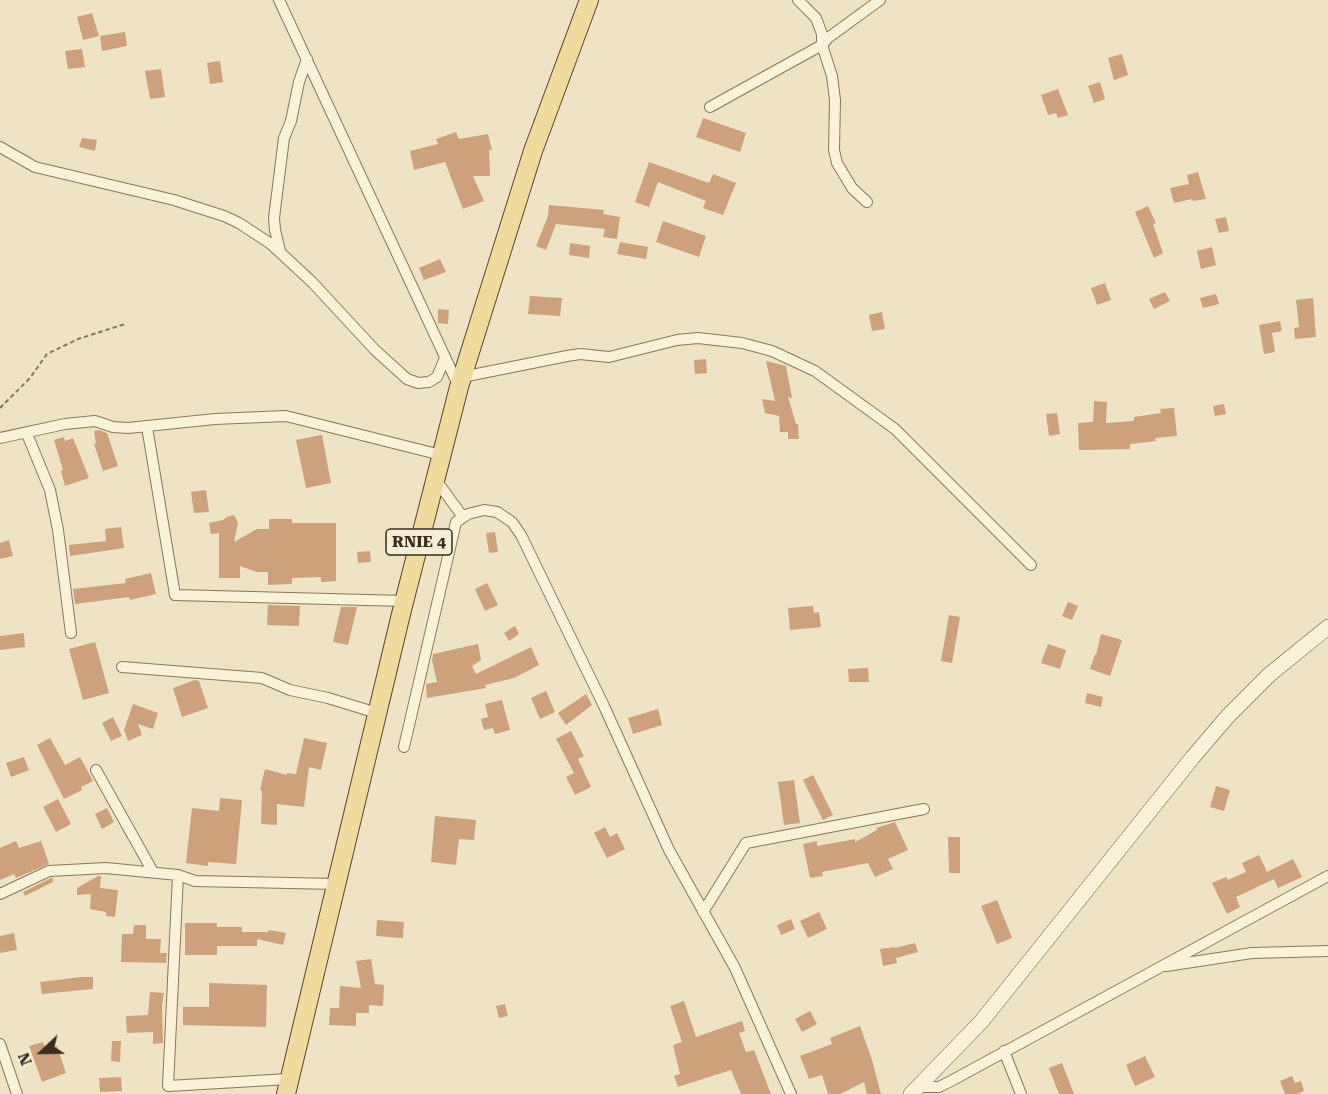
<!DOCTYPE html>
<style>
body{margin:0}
#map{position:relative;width:1328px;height:1094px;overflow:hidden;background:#eee4c5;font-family:"Roboto Serif",serif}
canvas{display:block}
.north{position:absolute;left:12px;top:1022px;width:60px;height:60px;-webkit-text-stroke:4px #f5edd5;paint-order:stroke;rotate:248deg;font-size:16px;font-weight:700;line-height:24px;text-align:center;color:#392d1f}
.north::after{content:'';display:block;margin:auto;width:21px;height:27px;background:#392d1f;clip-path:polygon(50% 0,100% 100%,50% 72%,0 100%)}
</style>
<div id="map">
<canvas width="1328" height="1094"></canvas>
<div class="north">N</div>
</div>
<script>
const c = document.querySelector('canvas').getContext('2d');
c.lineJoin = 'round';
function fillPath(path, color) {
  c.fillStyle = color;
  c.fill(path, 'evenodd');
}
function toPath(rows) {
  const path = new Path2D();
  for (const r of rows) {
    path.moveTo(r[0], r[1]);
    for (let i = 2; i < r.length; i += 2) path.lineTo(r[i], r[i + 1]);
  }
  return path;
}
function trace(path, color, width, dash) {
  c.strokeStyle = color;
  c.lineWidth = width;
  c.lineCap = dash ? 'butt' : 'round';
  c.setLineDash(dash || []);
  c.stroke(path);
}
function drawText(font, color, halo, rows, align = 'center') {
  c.font = font + ' "Roboto Serif",serif';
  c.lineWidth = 5;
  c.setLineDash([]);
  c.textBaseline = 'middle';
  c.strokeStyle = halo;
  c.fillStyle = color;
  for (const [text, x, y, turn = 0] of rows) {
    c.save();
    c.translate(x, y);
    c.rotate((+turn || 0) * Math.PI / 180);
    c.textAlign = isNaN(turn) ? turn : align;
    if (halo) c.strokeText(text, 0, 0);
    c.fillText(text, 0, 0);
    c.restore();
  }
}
fillPath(toPath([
 [92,13,99,36,83,40,77,17],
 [125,32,127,46,102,51,100,36],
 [82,49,85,67,68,69,65,51],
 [1122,54,1128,75,1114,80,1108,58],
 [220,61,223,82,210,84,207,63],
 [161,69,165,97,150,99,145,71],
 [1100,82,1105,99,1094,103,1088,86],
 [1058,89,1068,115,1058,118,1056,113,1048,115,1041,95],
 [703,118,746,133,740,152,696,137],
 [456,132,459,139,488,134,492,150,489,150,490,176,473,176,484,201,463,209,445,162,414,170,410,151,438,144,436,139],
 [82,138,97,140,95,151,79,147],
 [649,162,709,183,713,174,736,183,723,215,703,208,706,201,658,182,649,207,635,202],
 [1198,172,1206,199,1193,201,1192,199,1174,203,1170,188,1189,184,1187,175],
 [549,205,604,210,603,214,620,217,617,239,603,237,605,229,556,224,546,250,536,246,548,216],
 [1148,206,1156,223,1153,224,1163,253,1154,258,1135,212],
 [1226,217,1229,231,1219,233,1215,219],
 [663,221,706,236,699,257,656,242],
 [620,242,648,247,646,259,617,254],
 [570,243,590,246,589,258,569,255],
 [1212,247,1216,265,1201,269,1197,251],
 [440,259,446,272,424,280,419,268],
 [1105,283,1111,300,1097,305,1091,288],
 [1165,292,1170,301,1154,309,1149,299],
 [1216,294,1219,304,1203,308,1200,298],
 [530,296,562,298,560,316,528,314],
 [1313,298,1316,337,1295,339,1294,328,1299,327,1296,300],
 [438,309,449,310,448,324,438,323],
 [882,312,885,329,872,331,869,315],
 [1280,321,1282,331,1272,333,1275,352,1264,354,1259,325],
 [706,359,707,373,695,374,694,360],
 [766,361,786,366,792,398,788,397,796,424,798,424,799,439,788,439,788,432,780,432,779,416,765,413,762,399,775,401],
 [1094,401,1107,402,1106,423,1134,421,1134,417,1161,413,1160,409,1174,408,1177,436,1155,438,1156,441,1130,444,1130,449,1079,450,1078,423,1093,422],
 [1224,404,1226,414,1215,416,1213,406],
 [1057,413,1060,434,1049,436,1046,414],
 [99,430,107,433,118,466,103,471,94,444,96,443,94,431],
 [322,435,331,483,306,488,296,440],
 [64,437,65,441,73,438,89,478,65,486,61,471,63,470,54,440],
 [206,490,209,512,194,513,191,492],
 [234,515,238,523,234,542,257,529,269,529,269,519,292,519,292,523,336,523,336,581,321,582,321,577,292,578,292,584,268,585,268,572,257,572,240,566,240,578,219,578,219,533,211,534,209,523,223,520,227,517],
 [121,527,124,548,70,556,69,545,106,541,105,529],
 [495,532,498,552,489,553,486,533],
 [9,540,13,556,0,559,0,543],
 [370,551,371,562,358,563,357,552],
 [151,573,156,594,130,600,129,597,75,604,73,589,126,583,125,579],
 [487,583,498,605,485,611,475,589],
 [1068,602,1078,606,1072,620,1062,616],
 [268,605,300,606,299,626,267,625],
 [813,606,814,613,819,612,821,627,790,630,788,608],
 [341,607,357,607,348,645,333,642],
 [949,615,960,617,952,663,941,661],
 [515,626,519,634,509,641,504,633],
 [24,633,25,647,0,650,0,636],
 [1101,634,1122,640,1110,676,1090,669,1095,654,1096,655],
 [95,642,109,693,83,700,69,649],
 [478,644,481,660,472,666,476,674,531,647,539,665,514,678,485,685,486,688,427,698,426,684,437,682,432,660,433,654],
 [1048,644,1066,650,1060,669,1041,663],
 [868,668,869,682,849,682,848,669],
 [195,680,199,681,208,708,182,717,173,688],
 [546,691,555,712,540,719,531,698],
 [1087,693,1103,697,1101,707,1085,703],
 [586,694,592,705,566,725,558,713],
 [502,700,510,730,495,734,493,728,484,730,481,719,488,717,485,704],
 [133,704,158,713,153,729,138,724,142,735,128,741,124,730],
 [658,709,662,725,633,734,628,718],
 [113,717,122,736,111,741,102,723],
 [571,731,584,756,578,759,591,787,575,795,566,777,574,773,556,739],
 [50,738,65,765,80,757,93,781,81,787,82,790,64,799,37,745],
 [304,738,327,743,321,770,309,767,304,807,277,804,277,825,261,824,262,791,260,790,265,769,287,775,287,773,296,774],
 [24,757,29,770,11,777,6,763],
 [813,775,833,815,823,820,803,780],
 [794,780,800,823,784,825,778,782],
 [1216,786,1230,790,1224,811,1210,807],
 [220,798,242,800,236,864,208,862,208,866,186,863,192,808,219,811],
 [58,799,71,824,56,832,43,807],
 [107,808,114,822,102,829,95,814],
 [435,816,476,820,474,840,459,839,456,865,431,862],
 [895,822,908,850,888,859,893,869,875,877,868,863,822,872,823,876,810,878,803,844,817,841,817,846,855,839,855,842,877,830,876,828],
 [605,827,610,837,617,833,625,849,607,858,594,833],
 [948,837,960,837,960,873,949,873],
 [16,841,19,848,41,841,49,864,16,878,14,874,0,880,0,848],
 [1259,855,1267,872,1293,859,1302,877,1278,888,1274,879,1236,897,1240,907,1227,914,1212,883,1226,877,1228,880,1246,872,1242,863],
 [98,876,101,876,100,888,118,890,115,917,106,916,106,912,90,909,91,894,77,895,77,888],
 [51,878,53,878,53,882,25,896,23,892],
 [997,900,1012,938,997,944,981,906],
 [819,912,827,929,808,938,800,921],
 [791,919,795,929,781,935,777,925],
 [377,920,404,922,403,938,376,936],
 [185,923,217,923,217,927,242,927,242,932,268,932,269,930,286,933,283,945,257,939,257,946,217,946,217,955,185,955],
 [134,925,146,925,146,939,161,939,160,953,167,953,166,963,121,962,122,934,133,934],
 [14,933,17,950,0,953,0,936],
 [915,943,918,952,896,958,897,963,883,966,880,949,895,947,895,948],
 [371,959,375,984,384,985,383,1006,369,1005,369,1013,356,1013,356,1026,329,1025,330,1008,339,1008,340,986,361,988,356,961],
 [81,977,93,977,93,989,42,994,40,982],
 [209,983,267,985,266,1027,183,1025,183,1007,209,1007],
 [150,992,164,993,162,1006,163,1043,153,1044,153,1032,127,1033,126,1016,148,1015],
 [684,1001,696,1037,742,1021,745,1031,739,1033,746,1052,754,1050,771,1094,741,1094,731,1070,678,1087,674,1076,680,1074,673,1045,682,1042,670,1006],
 [505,1004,508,1016,499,1018,496,1006],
 [810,1011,817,1024,802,1032,795,1019],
 [860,1026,872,1060,881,1094,867,1094,864,1082,840,1094,828,1094,822,1075,809,1079,800,1056,832,1044,830,1038],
 [112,1041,121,1041,120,1062,111,1061],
 [43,1042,46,1050,57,1046,66,1073,42,1082,29,1046],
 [1145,1056,1155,1077,1135,1086,1126,1065],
 [1062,1063,1074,1094,1059,1094,1049,1068],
 [1292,1076,1295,1083,1301,1081,1304,1091,1297,1094,1285,1094,1280,1081],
 [121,1077,122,1091,100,1092,99,1078]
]), '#cca17b');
const street = toPath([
 [279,0,459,387],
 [798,0,816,18,822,34,822,45,832,76,835,100,834,150,837,163,852,188,867,202],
 [710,107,822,45,828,38,880,0],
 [0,147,35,167,174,200,224,216,239,223,271,244,312,282,375,350,407,379,418,383,429,382,437,377,445,358],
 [280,251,275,230,274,218,284,138,291,121,299,82,307,59],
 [462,377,567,356,580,354,609,357,677,340,698,338,742,343,772,351,815,371,895,429,1031,565],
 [147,427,175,595,405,601],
 [27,434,50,490,58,530,71,633],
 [0,438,65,424,95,421,113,427,128,428,215,419,286,416,441,455],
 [436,480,463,517],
 [122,667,262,678,290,690,328,698,377,713],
 [404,747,456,522,468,514,484,510,497,512,512,522,521,535,604,706,669,850,735,968,791,1094],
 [96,770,153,872],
 [178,875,168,1086,289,1079],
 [0,894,49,871,106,868,178,875,195,881,336,884],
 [703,912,746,843,924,809],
 [1166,966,1252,953,1328,951],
 [0,1044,17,1094],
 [1004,1051,1021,1094],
 [919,1087,939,1087,951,1081,1328,876]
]);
const secondary = toPath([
 [911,1094,981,1022,1193,757,1228,716,1269,675,1328,627]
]);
const primary = toPath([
 [286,1094,401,614,459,387,533,151,589,0]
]);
trace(street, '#89765b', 12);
trace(secondary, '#6b573e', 16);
trace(primary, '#57442f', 20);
trace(toPath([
 [0,408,30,378,47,354,78,339,125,324]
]), '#89765b', 2, [4.5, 3]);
trace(street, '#f9f1d8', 10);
trace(secondary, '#f9f1d8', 15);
trace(primary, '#f0db9e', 18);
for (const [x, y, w] of [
 [419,542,66]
]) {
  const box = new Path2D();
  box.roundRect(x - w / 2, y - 13, w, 26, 4.5);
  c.fillStyle = '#f5edd5';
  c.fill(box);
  trace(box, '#392d1f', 1.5);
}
drawText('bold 16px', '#392d1f', null, [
 ["RNIE 4",419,542]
]);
</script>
